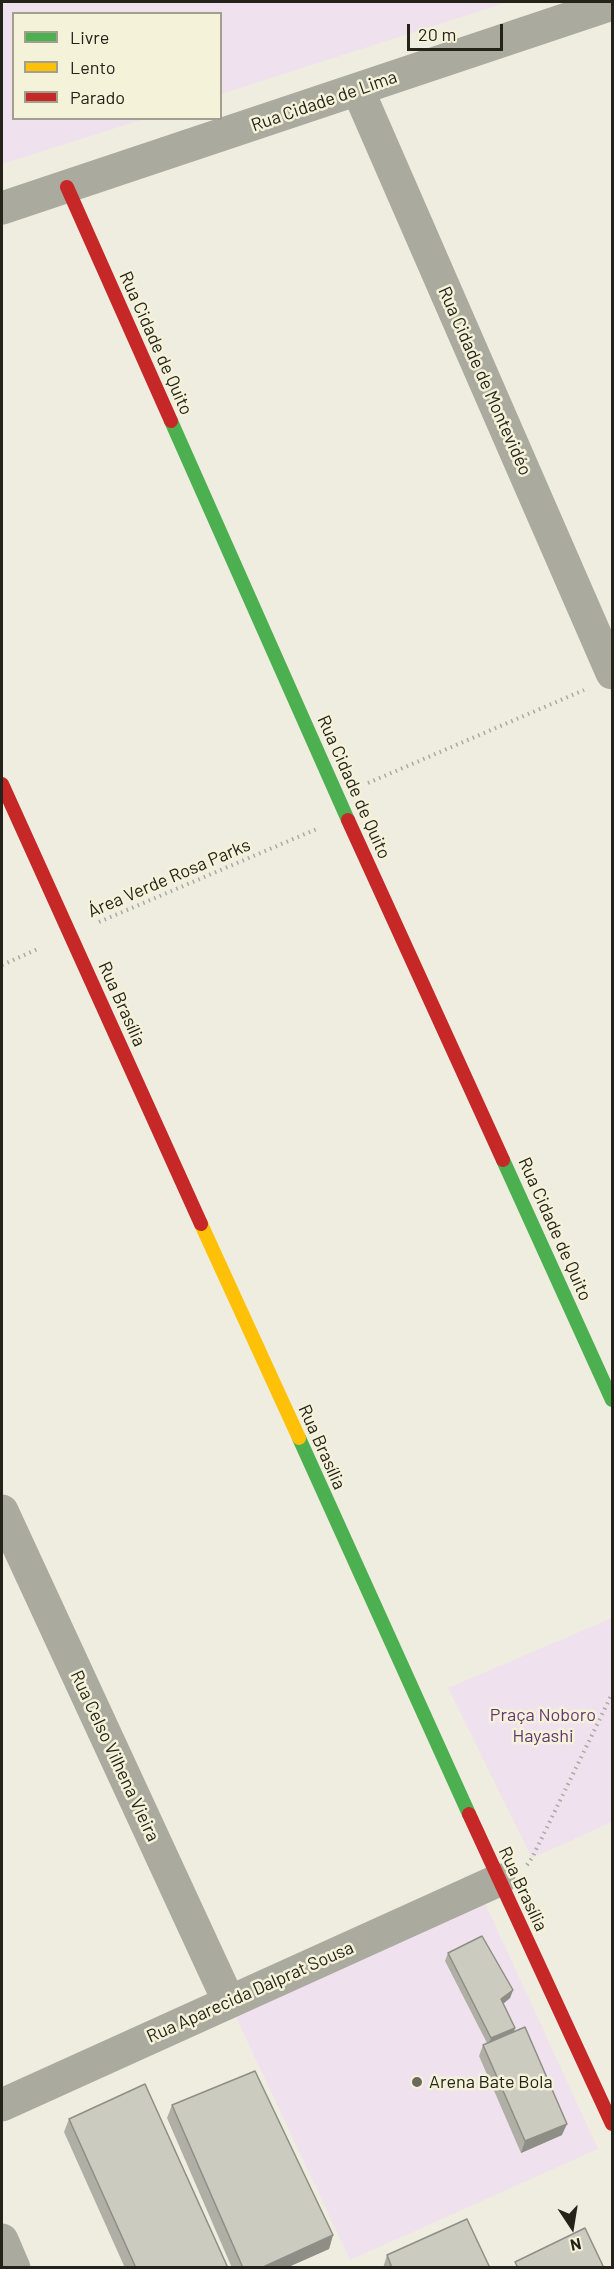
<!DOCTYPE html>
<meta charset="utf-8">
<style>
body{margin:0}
#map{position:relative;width:614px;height:2269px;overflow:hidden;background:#eeeddf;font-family:Barlow,sans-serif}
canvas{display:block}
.frame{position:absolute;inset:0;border:3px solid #24231a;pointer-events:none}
.legend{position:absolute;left:12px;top:12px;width:210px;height:108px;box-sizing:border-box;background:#f4f2d9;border:2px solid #a19f8d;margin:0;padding:8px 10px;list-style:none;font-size:18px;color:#24231a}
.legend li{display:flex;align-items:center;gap:12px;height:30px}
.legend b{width:30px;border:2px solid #a19f8d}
.north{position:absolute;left:542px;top:2197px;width:60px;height:60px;-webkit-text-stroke:4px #f4f2d9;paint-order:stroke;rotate:168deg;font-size:16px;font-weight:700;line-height:24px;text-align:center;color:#24231a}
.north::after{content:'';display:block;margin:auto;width:21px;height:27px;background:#24231a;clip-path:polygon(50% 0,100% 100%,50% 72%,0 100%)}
.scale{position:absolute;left:407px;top:24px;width:96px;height:27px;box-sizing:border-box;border:3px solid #24231a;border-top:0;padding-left:8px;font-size:18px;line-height:21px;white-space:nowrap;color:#24231a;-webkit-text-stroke:4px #f4f2d9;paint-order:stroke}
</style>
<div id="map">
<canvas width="614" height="2269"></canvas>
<div class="frame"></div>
<ul class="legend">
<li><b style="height:8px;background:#4caf50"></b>Livre</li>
<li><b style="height:8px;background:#ffc107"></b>Lento</li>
<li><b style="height:8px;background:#c62828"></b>Parado</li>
</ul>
<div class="north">N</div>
<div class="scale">20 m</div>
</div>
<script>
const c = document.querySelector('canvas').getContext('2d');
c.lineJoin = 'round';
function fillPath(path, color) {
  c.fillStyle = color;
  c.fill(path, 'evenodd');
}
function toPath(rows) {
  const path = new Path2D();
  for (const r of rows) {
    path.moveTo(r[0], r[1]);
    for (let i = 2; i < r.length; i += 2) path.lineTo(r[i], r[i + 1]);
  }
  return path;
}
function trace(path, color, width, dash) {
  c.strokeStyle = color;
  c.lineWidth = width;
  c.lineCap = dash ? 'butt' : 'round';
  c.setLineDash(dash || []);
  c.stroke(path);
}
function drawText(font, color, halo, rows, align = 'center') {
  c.font = font + ' Barlow,sans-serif';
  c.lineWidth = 5;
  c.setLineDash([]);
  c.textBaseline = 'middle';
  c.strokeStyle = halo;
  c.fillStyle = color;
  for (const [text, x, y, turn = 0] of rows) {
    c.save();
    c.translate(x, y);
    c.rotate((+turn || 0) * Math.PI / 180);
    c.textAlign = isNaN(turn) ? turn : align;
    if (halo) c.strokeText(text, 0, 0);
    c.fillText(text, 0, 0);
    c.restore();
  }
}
fillPath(toPath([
 [2,2,508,2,221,94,220,14,14,14,14,118,144,119,2,164],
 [612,1618,612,1822,532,1858,448,1688],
 [484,1901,598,2149,350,2260,235,2015]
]), '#f0e1ef');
trace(toPath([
 [368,783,584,690],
 [99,922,319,828],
 [2,965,40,948],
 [527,1865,532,1858,612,1694]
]), '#abaa9f', 4, [1.5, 4.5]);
trace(toPath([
 [358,90,612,673],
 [2,208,612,4],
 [2,1511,229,2002],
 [2,2105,499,1880],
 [2,2240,14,2268]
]), '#abaa9e', 33);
trace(toPath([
 [171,421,348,820],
 [503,1160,612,1400],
 [299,1438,469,1814]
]), '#4caf50', 14);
trace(toPath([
 [201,1224,299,1438]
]), '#ffc107', 14);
trace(toPath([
 [67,187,171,421],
 [2,784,201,1224],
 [348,820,503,1160],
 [469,1814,612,2124]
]), '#c62828', 14);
fillPath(toPath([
 [448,1953,513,1990,510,1998,503,2004,515,2028,514,2032,562,2135,521,2153,479,2056,483,2045,487,2043,445,1961],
 [172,2105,333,2235,329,2249,286,2268,232,2268,167,2118],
 [69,2119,228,2268,125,2268,64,2132],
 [387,2255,490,2268,383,2268]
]), '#afafa5');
fillPath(toPath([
 [513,1990,510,1998,498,2008,501,1999],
 [515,2028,512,2037,488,2046,491,2038],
 [567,2124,562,2135,521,2153,525,2141],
 [333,2235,329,2249,286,2268,261,2268]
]), '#8f8e86');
const building = toPath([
 [482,1936,513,1990,501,1999,515,2028,491,2038,448,1953,482,1936],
 [525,2027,567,2124,525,2141,483,2045,525,2027],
 [255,2071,333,2235,261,2268,243,2268,172,2105,255,2071],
 [145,2084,228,2268,136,2268,69,2119,145,2084],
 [467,2219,490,2268,392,2268,387,2255,467,2219],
 [585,2228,604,2268,518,2268,515,2262,585,2228]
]);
fillPath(building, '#cccbc0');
trace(building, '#8f8e86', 1.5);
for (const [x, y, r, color] of [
 [417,2082,6,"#6b6a5f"]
]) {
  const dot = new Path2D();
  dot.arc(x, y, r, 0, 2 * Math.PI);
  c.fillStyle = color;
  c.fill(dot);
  trace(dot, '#f4f2d9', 2);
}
drawText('18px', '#24231a', '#f4f2d9', [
 ["Rua Cidade de Lima",324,101,-19],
 ["Rua Cidade de Quito",156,343,66],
 ["Rua Cidade de Montevidéo",485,381,66],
 ["Rua Cidade de Quito",354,787,66],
 ["Área Verde Rosa Parks",169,878,-23],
 ["Rua Brasília",122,1004,66],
 ["Rua Cidade de Quito",555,1229,66],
 ["Rua Brasília",322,1447,66],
 ["Rua Celso Vilhena Vieira",115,1756,65],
 ["Rua Brasília",523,1889,65],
 ["Rua Aparecida Dalprat Sousa",250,1992,-24]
]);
drawText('18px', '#653475', '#f4f2d9', [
 ["Praça Noboro",543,1715],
 ["Hayashi",543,1736]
]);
drawText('18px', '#24231a', '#f4f2d9', [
 ["Arena Bate Bola",429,2082]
], 'left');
</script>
